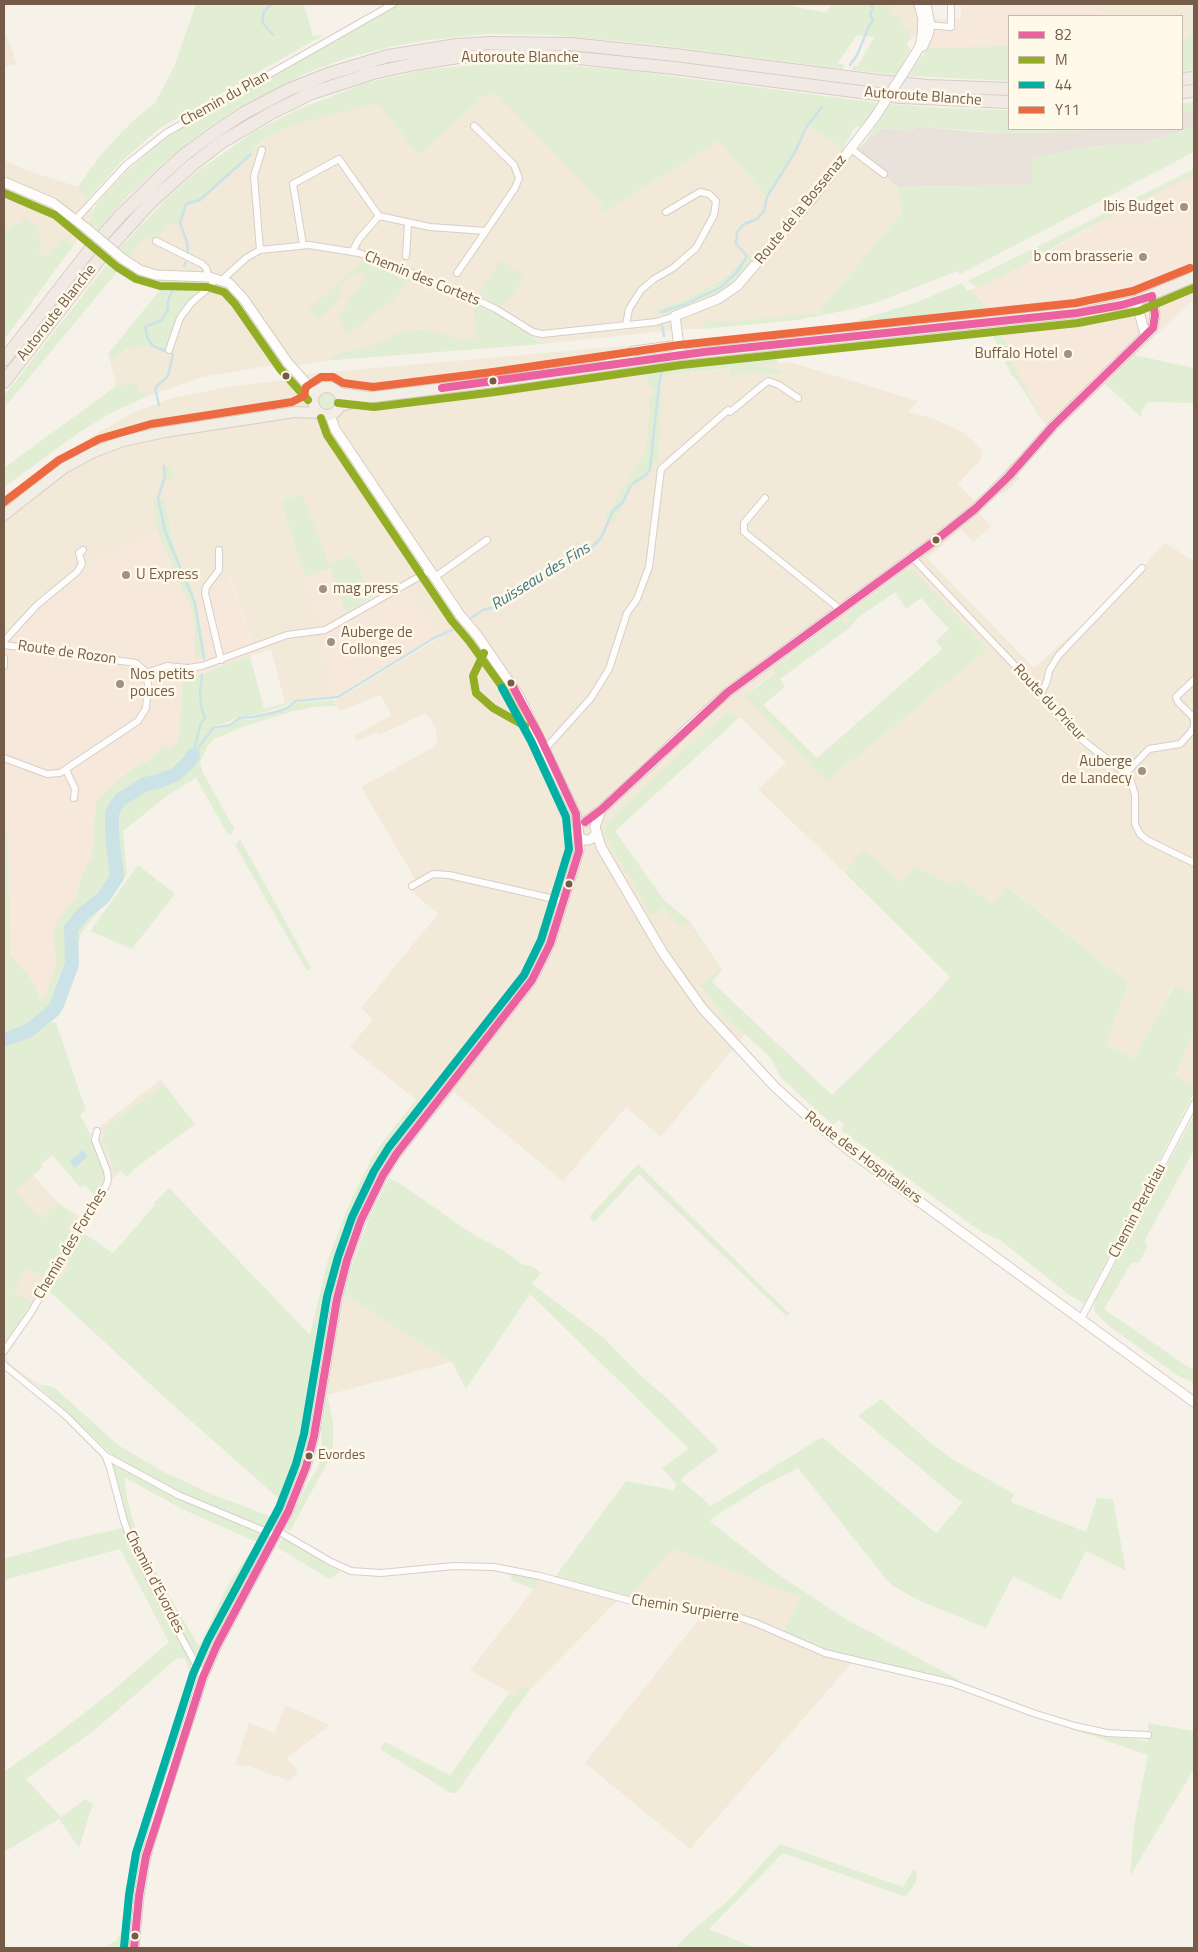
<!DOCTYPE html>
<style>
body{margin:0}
#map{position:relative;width:1198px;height:1952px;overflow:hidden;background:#f6f2e9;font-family:"Titillium Web",sans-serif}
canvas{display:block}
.frame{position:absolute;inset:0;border:5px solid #755c49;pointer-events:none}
.legend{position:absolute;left:1008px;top:15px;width:175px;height:115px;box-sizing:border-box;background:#fff9ea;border:1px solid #c8baaa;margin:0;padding:6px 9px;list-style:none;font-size:15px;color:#755c49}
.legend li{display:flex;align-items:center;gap:10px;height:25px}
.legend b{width:25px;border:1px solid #c8baaa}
</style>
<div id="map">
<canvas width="1198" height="1952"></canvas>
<div class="frame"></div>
<ul class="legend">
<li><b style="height:6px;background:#ec619f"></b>82</li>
<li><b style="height:6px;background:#93ae25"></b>M</li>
<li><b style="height:6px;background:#00b0a4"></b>44</li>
<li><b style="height:6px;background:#ed6a41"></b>Y11</li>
</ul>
</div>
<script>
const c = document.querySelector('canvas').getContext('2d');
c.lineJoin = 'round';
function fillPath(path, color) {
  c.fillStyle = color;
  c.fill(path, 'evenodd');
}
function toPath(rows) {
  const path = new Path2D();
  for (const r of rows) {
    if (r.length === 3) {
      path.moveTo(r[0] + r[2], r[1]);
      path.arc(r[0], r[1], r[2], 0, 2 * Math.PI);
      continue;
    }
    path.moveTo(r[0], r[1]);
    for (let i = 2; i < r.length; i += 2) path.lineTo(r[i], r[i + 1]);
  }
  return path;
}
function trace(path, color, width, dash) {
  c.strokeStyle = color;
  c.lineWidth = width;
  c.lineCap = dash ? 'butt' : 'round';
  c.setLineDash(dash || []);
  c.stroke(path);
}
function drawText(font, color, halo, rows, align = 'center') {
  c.font = font + ' "Titillium Web",sans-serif';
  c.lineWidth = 5;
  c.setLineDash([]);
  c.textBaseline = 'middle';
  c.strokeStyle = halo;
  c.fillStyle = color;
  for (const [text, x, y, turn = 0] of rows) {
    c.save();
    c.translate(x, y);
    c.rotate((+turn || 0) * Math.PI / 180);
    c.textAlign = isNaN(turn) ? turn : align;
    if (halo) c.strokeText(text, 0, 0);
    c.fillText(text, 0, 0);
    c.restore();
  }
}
fillPath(toPath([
 [871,4,918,4,921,29,907,44],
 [1093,4,1194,4,1194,33,1182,41,1182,16,1105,16],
 [4,29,17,64,4,66],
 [491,94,501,98,508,103,588,188,602,206,603,213,719,141,767,197,795,152,807,126,843,149,854,152,890,180,897,187,902,212,822,308,823,313,732,321,704,321,704,329,682,329,543,344,495,311,474,301,477,349,332,360,297,365,279,364,202,377,148,396,137,390,137,382,116,386,110,360,175,321,181,311,175,284,164,285,145,281,121,268,144,238,166,225,186,204,200,199,251,154,257,146,272,134,295,125,377,102,419,155,482,98],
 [4,160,26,170,78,187,94,211,89,224,68,253,4,306],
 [669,342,663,376,789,362,918,401,908,412,935,419,964,433,983,451,980,460,958,484,975,501,990,487,1015,459,1017,476,1020,478,1009,489,1004,493,998,494,979,512,991,527,973,542,961,529,927,558,1034,668,1075,631,1077,636,1165,543,1194,561,1194,996,1174,985,1135,1058,1106,1045,1128,983,1008,886,993,904,957,877,951,885,914,866,902,884,864,849,844,872,758,789,786,763,740,717,727,711,623,806,605,825,604,835,652,915,664,908,680,928,688,923,720,969,700,987,724,1016,745,1034,661,1137,626,1107,563,1181,454,1092,435,1115,350,1047,373,1019,361,1008,438,914,410,890,418,884,361,787,434,747,437,740,436,728,426,713,379,735,377,732,357,741,354,736,391,715,381,695,339,711,335,701,449,632,448,630,437,635,402,582,373,597,352,555,329,564,302,495,281,501,321,626,331,696,296,700,285,703,271,649,255,654,231,577,194,593,175,550,164,497,154,499,157,532,88,563,72,583,60,590,17,630,4,635,4,504,60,463,58,459,91,437,134,412,173,398,232,386,295,379,307,374],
 [601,538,602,542,591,551,506,605,502,604,508,596,546,576,592,547],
 [908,569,914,572,988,649,826,782,746,695,840,619,845,624,849,621,846,614],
 [1194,1031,1194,1087,1175,1077],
 [161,1079,164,1084,107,1126,102,1141,117,1175,94,1195,85,1185,81,1188,52,1155,41,1164,43,1167,33,1175,58,1203,81,1218,82,1232,67,1259,68,1269,61,1277,54,1280,7,1356,8,1361,11,1365,40,1385,39,1387,4,1362,4,1152,87,1129,90,1134,97,1131,101,1126],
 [342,1294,452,1362,327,1395],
 [673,1549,802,1597,855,1659,690,1849,585,1763,703,1614,622,1603],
 [538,1578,617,1601,530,1689,523,1685,515,1696,470,1670,534,1589],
 [285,1705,330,1725,287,1758,298,1771,290,1781,245,1765,244,1767,235,1764,249,1723,275,1733]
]), '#f2e9d9');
fillPath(toPath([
 [961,4,1093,4,1105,16,1009,16,1009,46,929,48,933,19,961,19],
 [1194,169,1194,299,1054,433,1042,420,1042,418,1010,359,1009,346,1001,336,997,321,982,301,971,290,1013,271],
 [157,532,192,610,195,632,195,659,207,656,194,593,230,577,255,654,198,675,183,672,179,738,178,742,169,749,165,746,151,759,130,770,96,801,92,856,81,877,75,900,66,908,54,935,56,966,45,996,40,998,33,983,10,954,8,841,6,826,4,824,4,635,17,630,39,608,60,590,72,583,88,563],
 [330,568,346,613,402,582,437,635,338,695,331,696,321,626,305,577]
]), '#f7e8dc');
fillPath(toPath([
 [1194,110,1194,127,1134,146,1131,143,1084,148,1032,158,1032,185,897,187,883,173,854,152,882,128,913,131,914,126,977,132,1024,133,1060,132,1097,129,1182,129,1182,112]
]), '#e9e2da');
fillPath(toPath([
 [196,4,304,4,313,36,321,35,322,36,160,128,121,162,87,200,78,187,97,160,117,137,135,119,155,103,174,67],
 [399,4,782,4,827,13,831,4,889,4,890,14,899,16,902,26,911,30,907,44,910,50,896,75,852,70,853,66,858,66,874,37,857,35,838,63,844,65,843,69,649,44,552,35,485,34,423,41,394,46,347,58,309,72,238,108,206,129,164,162,127,197,97,230,89,224,94,211,93,209,106,193,129,169,157,144,192,121,252,89],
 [1194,33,1194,70,1182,72,1182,41],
 [930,44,930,48,1009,46,1009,81,908,76],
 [539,63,625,70,879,103,862,127,855,127,843,149,807,126,795,152,767,197,719,141,603,213,599,208,602,205,588,188,501,98,491,94,482,98,419,155,377,103,295,125,272,134,257,145,251,154,200,200,186,204,180,223,166,225,158,239,144,238,129,258,119,249,167,198,195,173,252,133,296,110,366,83,422,70,486,64],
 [1194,102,1194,110,1182,112,1182,103],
 [890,104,942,108,1009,110,1009,129,1097,129,1060,132,1001,133,914,126,913,131,882,128,863,145],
 [1194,127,1194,152,960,274,958,271,877,302,853,309,797,320,704,329,704,321,732,321,822,313,822,308,902,212,897,187,1032,185,1032,158,1084,148,1131,143,1135,146],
 [1194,169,1194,174,1080,232,1013,271,977,288,968,281],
 [24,217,40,229,37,234,42,240,40,242,42,245,37,250,44,258,65,236,69,243,73,246,4,340,4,234,15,223,20,226],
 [749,254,754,261,730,285,711,297,672,312,659,315,657,310,685,300,725,278],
 [112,258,122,266,4,408,4,396],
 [364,260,372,260,406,272,412,278,389,304,376,311,354,330,347,334,339,317,352,295,366,278,362,273,356,273,341,286,339,292,342,297,318,320,308,310],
 [501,260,525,277,501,308,478,294],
 [962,283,967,290,971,290,989,309,874,326,758,337,801,332,853,322,920,301],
 [164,285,200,285,177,316,165,351,153,346,129,348,110,360,108,354],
 [474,300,495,311,543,344,332,360,331,357,381,342,397,334,412,330,426,330,461,339,476,339],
 [993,336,1001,336,1009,346,1010,359,1042,418,1042,420,1017,380,1011,374],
 [1134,355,1194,368,1194,403,1152,402,1147,403,1142,410,1141,417,1105,384],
 [777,358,778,363,755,366,773,368,782,372,777,375,756,372,732,376,730,368,662,376,658,460,653,464,647,477,632,485,613,524,605,518,646,451,650,405,649,397,653,397,654,388,647,387,648,377,641,376,641,369,719,360],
 [138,382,137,390,148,396,111,413,80,432,4,487,4,468,116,386],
 [327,401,8],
 [58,459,60,463,4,504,4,498],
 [171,466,173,474,178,473,178,476,174,477,174,480,163,481,162,468],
 [302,494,329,564,352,555,373,597,346,613,330,568,305,577,281,501],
 [164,497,175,550,194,593,207,656,195,660,195,632,192,610,157,532,154,499],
 [601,538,602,542,591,551,505,605,502,604,508,596,530,586,592,547],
 [908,569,914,571,988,649,826,782,745,696,774,674,775,667,840,619,845,623,849,621,846,614],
 [895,592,906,609,921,598,949,629,936,641,942,649,817,758,763,705,785,687,780,679,849,628,859,617],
 [250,656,264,709,296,700,284,706,255,715,237,717,231,721,215,726,209,731,231,726,239,719,251,720,287,709,296,703,333,700,337,706,315,707,294,711,245,726,214,739,207,747,200,762,203,773,234,828,231,835,227,833,196,778,168,795,123,831,127,875,81,933,65,1000,58,1011,48,1021,56,1023,86,1110,80,1115,90,1134,105,1177,94,1195,85,1185,81,1188,52,1155,41,1164,43,1167,15,1191,40,1219,58,1203,75,1214,66,1229,72,1232,45,1278,25,1267,14,1291,31,1303,4,1345,4,824,6,826,8,841,10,954,34,983,40,998,45,996,56,966,54,935,56,924,66,908,75,900,81,877,92,856,96,801,130,770,151,759,165,745,169,749,178,742,179,738,183,672,198,675],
 [727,711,740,717,615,831,664,900,689,921,722,970,712,982,832,1095,933,997,950,977,844,872,864,849,902,883,914,866,951,885,957,877,993,904,1007,886,1128,983,1106,1045,1134,1058,1175,985,1194,996,1194,1031,1175,1076,1194,1087,1194,1093,1084,1304,1068,1294,1000,1240,983,1233,841,1130,844,1124,839,1120,833,1125,780,1077,773,1062,768,1055,724,1016,700,986,720,969,688,923,680,928,664,908,652,916,604,835,605,825,623,806],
 [240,839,311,968,307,971,235,845],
 [138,865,175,894,132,949,90,931],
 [164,1084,195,1124,133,1170,127,1177,120,1170,117,1175,102,1141,103,1136,107,1126],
 [416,1100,425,1107,406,1131,403,1130,399,1136,401,1139,385,1159,362,1205,347,1242,330,1300,310,1422,308,1422,301,1461,290,1495,275,1528,269,1530,192,1499,118,1460,39,1387,40,1385,49,1386,56,1389,118,1445,160,1470,213,1495,270,1516,279,1499,164,1397,48,1290,54,1280,61,1277,68,1269,67,1259,82,1232,113,1253,155,1205,154,1203,169,1188,310,1335,327,1263,347,1209,372,1157,388,1135],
 [1194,1115,1194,1150,1145,1240,1147,1247,1139,1263,1132,1262,1104,1309,1194,1371,1194,1383,1177,1375,1109,1326,1095,1312,1094,1308,1096,1299],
 [638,1164,790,1314,786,1316,639,1174,594,1222,590,1216],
 [389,1178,399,1183,474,1235,504,1251,522,1264,532,1266,541,1273,532,1284,604,1338,639,1374,671,1402,719,1450,684,1476,681,1480,711,1506,822,1437,936,1533,962,1503,858,1416,881,1399,927,1440,954,1460,1014,1494,1011,1502,1086,1532,1097,1498,1113,1499,1126,1571,1086,1551,1061,1600,1013,1576,986,1628,920,1601,893,1586,886,1579,798,1468,761,1487,711,1519,711,1522,776,1573,844,1618,959,1680,958,1682,824,1650,783,1633,801,1597,673,1549,627,1598,555,1577,626,1481,673,1490,677,1485,662,1468,689,1449,530,1294,466,1389,452,1362,342,1294,369,1218],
 [327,1395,333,1422,333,1445,330,1458,290,1531,286,1529,306,1486,317,1469,320,1460,322,1449,321,1429],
 [112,1462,166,1492,267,1537,255,1559,238,1583,209,1644,200,1659,191,1648,162,1595,133,1538,119,1496],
 [124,1477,182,1509,257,1542,227,1586,200,1645,198,1645,164,1587,142,1544,133,1521,127,1498],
 [122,1528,142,1572,188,1655,194,1679,182,1725,157,1799,146,1828,136,1878,133,1878,139,1839,169,1752,185,1697,189,1670,185,1658,176,1659,96,1729,26,1779,61,1817,85,1799,93,1804,79,1848,59,1819,4,1852,4,1772,57,1734,111,1692,169,1642,120,1549,4,1580,4,1559,70,1540],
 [283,1539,286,1539,340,1572,329,1579,277,1547],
 [501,1571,538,1578,534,1589,513,1581,510,1575],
 [523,1685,530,1689,456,1793,451,1793,380,1749,385,1742,450,1775,509,1693,515,1696],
 [1148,1723,1194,1731,1194,1769,1130,1876,1134,1826,1148,1755,1075,1730,1103,1736,1136,1739,1148,1742],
 [780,1844,903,1887,914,1869,917,1872,916,1882,907,1895,903,1896,783,1853,709,1929,755,1948,702,1948,695,1946,693,1948,675,1948,686,1936,730,1899],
 [132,1885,135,1886,129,1931,129,1948,103,1948,117,1940,122,1930]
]), '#e1eed4');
fillPath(toPath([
 [83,1150,88,1156,75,1168,69,1161]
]), '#cbe2e7');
trace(toPath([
 [272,4,264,11,262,22,273,35],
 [850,65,857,55,870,24,873,20,870,13,873,9,871,4],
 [188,254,187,242,180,223,186,204,200,200,251,154],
 [184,266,186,262],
 [661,312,686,304,721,287,737,272,747,256,736,244,737,232,744,224,757,219,764,211,767,197,795,152,807,126,822,107],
 [662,325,664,336],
 [165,351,153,346,148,339,145,327,162,320,168,309,168,300,173,290],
 [159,405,155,388,168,376,173,354],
 [164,466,165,476,158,498,165,531,195,603,204,659],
 [471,618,483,610,499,606,508,596,530,586,592,547,601,538,613,511,623,502,631,485,646,475,650,469,659,384,663,367],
 [193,753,201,723,205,718,201,706,200,692,202,675],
 [193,755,213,728,230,725,239,718,254,717,276,712,287,708,296,701,338,697,434,638,452,630]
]), '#cbe2e7', 2.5);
trace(toPath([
 [4,1040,28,1031,54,1010,57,1005,72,964,71,928,84,913,103,898,117,877,112,835,112,813,115,807,120,800,145,784,157,782,176,774,190,761,193,755]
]), '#cbe2e7', 14);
const street = toPath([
 [927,25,951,27,951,4],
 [851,149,884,174],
 [76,219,126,165,166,133,393,4],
 [156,241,202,264,206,268,209,277],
 [303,245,293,184,339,159,379,216],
 [260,250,254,176,262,150],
 [352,252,359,239,379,216,430,227,486,231,515,188,519,178,514,165,474,126],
 [406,256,408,224],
 [457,273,486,231],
 [222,280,246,258,260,250,309,245,359,253,390,264,466,295,496,309,533,332,542,334,656,322,675,316],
 [626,325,629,309,641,290,654,279,673,268,696,248,714,215,716,201,709,194,700,192,666,212],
 [169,350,180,318,191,303,211,286,214,278],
 [765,498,744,523,744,532,841,610],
 [219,550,219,570,206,587,205,593,221,660],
 [912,557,1038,690,1063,722,1086,743,1120,769,1131,781,1135,795,1135,824,1140,834,1147,840,1194,863],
 [435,577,487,540],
 [4,641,37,605,77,572,82,564,79,553,83,550],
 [4,645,136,663,145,671,148,684,146,708,138,721,60,773,47,774,4,758],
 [4,658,4,666],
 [146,673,167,666,188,668,202,666,287,635,325,630,431,570],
 [1194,680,1176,697,1178,702,1194,718],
 [1041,694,1047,681,1049,671,1058,656,1142,568],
 [545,749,591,698,609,669,627,613,637,599,649,567,661,469,728,410,730,412,768,381,779,385,798,398],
 [66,770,75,789,74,798],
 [1125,774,1149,749,1180,744,1190,733,1194,727,1194,721],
 [412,886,433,874,449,875,563,901],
 [1081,1319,1194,1104],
 [4,1351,30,1314,107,1184,108,1179,107,1171,95,1140,97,1131],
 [4,1365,65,1415,105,1455,110,1468,124,1521,131,1540,151,1582,203,1677],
 [106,1456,178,1495,262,1530,276,1535],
 [278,1531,331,1562,351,1571,381,1573,454,1566,494,1567,540,1576,635,1602,726,1613,756,1623,825,1653,952,1683,1033,1713,1075,1726,1107,1733,1148,1735]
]);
const secondary = toPath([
 [923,46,928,35,930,25,926,4],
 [911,61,920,46,922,36,923,19,919,4],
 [4,182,53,203,86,228],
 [123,259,140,270,156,275,209,277,229,283,243,298,288,363,315,393],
 [1136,301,1145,334],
 [680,355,675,316,718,299,737,286,815,195,875,117],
 [608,364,634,351,679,345],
 [601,810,595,827,601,847,663,953,702,1008,775,1087,807,1116,850,1151,1194,1402],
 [585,822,601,810,650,765,689,727,728,692,936,540,975,509,1009,476,1053,426,1153,328,1155,315,1152,296],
 [579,836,584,840,589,840,594,837,596,833],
 [134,1948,139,1896,146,1856,161,1806,203,1677,217,1645,288,1512,306,1467,314,1436,337,1299,347,1260,361,1220,383,1175,397,1153,532,980,550,944,579,851,579,836,576,814,519,696,477,635,460,615,335,429,330,415]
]);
const primary = toPath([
 [327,401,14],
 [339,393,368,397],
 [341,406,373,397,494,382,680,355,1091,311,1136,301,1194,277],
 [4,515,64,468,94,452,123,441,165,432,295,412,319,413]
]);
const highway = toPath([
 [1182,79,1194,78],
 [1182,92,1194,91],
 [4,360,89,251,120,216,164,173,184,155,215,132,244,113,288,90,328,74,388,56,457,45,491,43,571,44,675,55,878,81,928,86,1009,89],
 [4,382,101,257,151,202,192,165,222,142,273,112,312,93,373,73,414,64,458,57,519,55,568,57,674,68,900,97,1009,102]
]);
trace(street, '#d5cfc8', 8);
trace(secondary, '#d4cec4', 11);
trace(primary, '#d5cdc5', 12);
trace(highway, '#d5cdc5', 14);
trace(street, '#fefdfc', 6);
trace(secondary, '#fefdfc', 9);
trace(primary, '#f2eee5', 10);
trace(highway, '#f1e9e3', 12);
const secondaryBridge = toPath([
 [875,117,911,61],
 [86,228,123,259]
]);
trace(secondaryBridge, '#d4cec4', 11, []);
trace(secondaryBridge, '#fefdfc', 9);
trace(toPath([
 [442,388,704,352,1077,313,1122,305,1152,296],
 [585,822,601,810,728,692,936,540,975,509,1009,476,1053,426,1153,328,1155,315,1152,296],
 [134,1948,139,1896,146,1856,203,1677,217,1645,288,1512,306,1467,314,1436,337,1299,347,1260,361,1220,383,1175,397,1153,532,980,550,944,579,851,576,814,540,737,511,683]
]), '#ec619f', 8);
trace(toPath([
 [4,193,55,215,117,267,136,279,160,286,207,287,224,292,235,304,280,369,308,400],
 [338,403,374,407,495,392,681,365,1078,323,1139,311,1194,288],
 [321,418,327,435,452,621,469,641,503,688,521,722],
 [484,653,473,676,476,693,493,708,525,726]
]), '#93ae25', 8);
trace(toPath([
 [124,1947,129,1895,136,1853,193,1674,208,1640,279,1508,296,1464,304,1434,327,1297,338,1257,352,1217,374,1171,389,1147,524,975,541,940,569,849,566,817,531,741,502,688]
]), '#00b0a4', 8);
trace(toPath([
 [4,502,59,460,99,439,151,424,292,402,304,396,306,387,321,377,333,377,343,383,373,387,493,372,679,345,1075,303,1133,291,1190,268]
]), '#ed6a41', 8);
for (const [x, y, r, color] of [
 [1184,207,5,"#a29081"],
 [1143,257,5,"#a29081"],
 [1068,354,5,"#a29081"],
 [286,376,4.5,"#755c49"],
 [493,381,4.5,"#755c49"],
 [936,540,4.5,"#755c49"],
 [126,575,5,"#a29081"],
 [323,589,5,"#a29081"],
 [331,642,5,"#a29081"],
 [511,683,4.5,"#755c49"],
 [120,684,5,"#a29081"],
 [1142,771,5,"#a29081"],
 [569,884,4.5,"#755c49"],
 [309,1456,4.5,"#755c49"],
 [135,1936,4.5,"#755c49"]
]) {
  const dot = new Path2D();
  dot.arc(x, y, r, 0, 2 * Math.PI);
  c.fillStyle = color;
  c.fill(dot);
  trace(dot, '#fff9ea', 2);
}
drawText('14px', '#755c49', '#fff9ea', [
 ["Evordes",318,1456]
], 'left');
drawText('15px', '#755c49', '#fff9ea', [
 ["Autoroute Blanche",520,58],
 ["Autoroute Blanche",923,97,4],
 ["Chemin du Plan",225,99,-29],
 ["Route de la Bossenaz",801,210,-51],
 ["Chemin des Cortets",422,279,22],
 ["Autoroute Blanche",57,313,-52],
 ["Route de Rozon",67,653,8],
 ["Route du Prieur",1049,703,47],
 ["Route des Hospitaliers",863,1158,37],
 ["Chemin Perdriau",1138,1211,-62],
 ["Chemin des Forches",71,1244,-59],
 ["Chemin d'Evordes",154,1582,63],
 ["Chemin Surpierre",685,1609,9]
]);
drawText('15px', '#755c49', '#fff9ea', [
 ["Ibis Budget",1174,207],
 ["b com brasserie",1133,257],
 ["Buffalo Hotel",1058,354],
 ["U Express",136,575,"left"],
 ["mag press",333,589,"left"],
 ["Auberge de",341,633,"left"],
 ["Collonges",341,650,"left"],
 ["Nos petits",130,675,"left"],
 ["pouces",130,692,"left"],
 ["Auberge",1132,762],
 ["de Landecy",1132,779]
], 'right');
drawText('italic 16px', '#427789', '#fff9ea', [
 ["Ruisseau des Fins",541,577,-32]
]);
</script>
